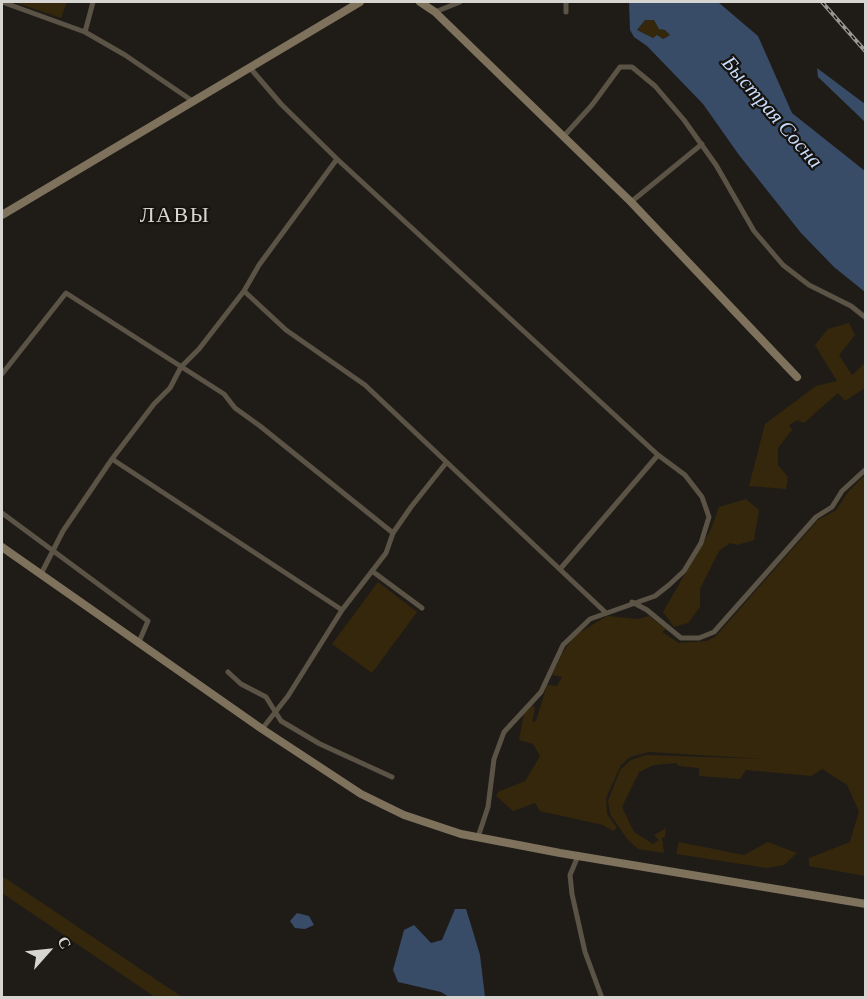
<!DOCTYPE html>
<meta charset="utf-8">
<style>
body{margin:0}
#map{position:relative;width:867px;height:999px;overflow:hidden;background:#1f1c17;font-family:"Crimson Pro",serif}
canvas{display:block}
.frame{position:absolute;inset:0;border:3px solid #d7d5d1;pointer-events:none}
.north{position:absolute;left:18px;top:921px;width:60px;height:60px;-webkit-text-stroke:4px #16130e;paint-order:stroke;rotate:63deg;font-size:16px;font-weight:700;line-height:24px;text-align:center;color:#d7d5d1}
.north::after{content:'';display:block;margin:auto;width:21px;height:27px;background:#d7d5d1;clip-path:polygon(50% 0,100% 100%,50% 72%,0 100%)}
</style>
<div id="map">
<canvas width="867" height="999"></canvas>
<div class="frame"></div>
<div class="north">С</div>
</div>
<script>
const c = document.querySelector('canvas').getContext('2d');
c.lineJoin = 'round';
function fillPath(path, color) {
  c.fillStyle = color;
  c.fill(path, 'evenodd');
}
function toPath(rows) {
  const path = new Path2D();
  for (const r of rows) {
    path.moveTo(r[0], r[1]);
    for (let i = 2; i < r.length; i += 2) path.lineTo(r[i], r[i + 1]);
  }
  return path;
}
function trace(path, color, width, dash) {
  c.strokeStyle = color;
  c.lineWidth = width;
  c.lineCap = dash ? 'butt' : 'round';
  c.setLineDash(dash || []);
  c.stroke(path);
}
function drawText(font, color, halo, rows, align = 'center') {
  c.font = font + ' "Crimson Pro",serif';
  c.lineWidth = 4.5;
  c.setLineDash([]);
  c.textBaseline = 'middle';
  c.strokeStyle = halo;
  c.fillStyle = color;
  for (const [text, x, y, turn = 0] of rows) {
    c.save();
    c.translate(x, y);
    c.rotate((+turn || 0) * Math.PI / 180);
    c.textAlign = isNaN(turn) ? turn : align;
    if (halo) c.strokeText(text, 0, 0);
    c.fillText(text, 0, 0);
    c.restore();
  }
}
fillPath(toPath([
 [14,2,67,2,61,18],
 [645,20,654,20,659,29,665,30,670,35,662,39,653,38,637,30],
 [849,323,855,335,839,355,852,375,865,363,865,388,845,401,838,393,804,423,797,420,789,425,792,430,778,448,778,465,788,477,786,489,749,486,765,424,816,386,837,381,815,345,828,329],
 [865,475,865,876,809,866,809,858,850,842,859,811,847,785,822,769,811,776,746,770,740,779,699,776,699,768,679,766,676,763,654,765,639,772,622,807,634,832,653,844,659,840,654,835,666,828,665,837,662,838,664,853,638,849,627,839,610,814,608,801,620,770,631,760,646,755,766,759,649,752,630,757,621,765,606,798,607,814,617,828,613,831,603,825,540,811,535,803,513,811,496,796,498,792,525,781,540,756,533,744,519,740,524,714,532,705,535,708,532,722,536,721,547,685,557,686,562,677,552,675,562,654,574,636,607,616,638,619,649,616,666,629,662,632,679,643,707,641,716,636,818,520,836,510,848,492],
 [746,499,759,510,754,540,737,545,730,543,719,551,700,589,700,607,688,623,674,627,663,612,711,529,719,507],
 [378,582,417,612,372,673,332,644],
 [679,842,744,855,768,842,797,853,784,865,767,868,676,854],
 [2,876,182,997,155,997,2,893]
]), '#35270c');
fillPath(toPath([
 [629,2,718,2,758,36,792,113,865,171,865,292,834,267,801,233,739,155,703,104,647,46,634,37,630,30],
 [645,20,654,20,659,29,665,30,670,35,663,39,657,35,653,38,637,30],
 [817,68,865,104,865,122,818,77],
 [455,909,466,909,471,925,480,955,485,997,449,997,441,992,398,982,393,970,404,930,414,925,431,943,442,940],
 [297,913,309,916,314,925,305,929,295,928,290,921]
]), '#384b67');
trace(toPath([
 [2,2,85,32,125,55,194,102],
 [566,2,566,12],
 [435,12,460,2],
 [85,32,93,2],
 [251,69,281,104,337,159,658,455,685,475,702,497,709,517,701,543,684,571,669,585,655,596,590,619,563,645,541,692,504,732,494,759,488,807,478,837],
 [564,136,592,105,620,67,632,67,655,86,684,120,716,165,754,231,783,265,809,285,851,306,866,318],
 [631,202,702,144],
 [244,291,286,330,365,385,605,612],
 [2,374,66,293,224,394,235,408,260,426,393,533],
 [112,459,342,610],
 [2,513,148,621,138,644],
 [561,568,658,455],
 [372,571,422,608],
 [41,574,63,531,112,459,154,404,170,388,181,367,199,349,244,291,259,265,337,159],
 [632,602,647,610,681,638,699,638,714,632,816,517,832,507,842,491,866,469],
 [228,672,241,684,266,697,281,721,320,744,392,777],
 [262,729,288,696,342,610,386,553,393,533,411,507,446,463],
 [578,856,570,875,572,894,585,952,602,998]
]), '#5b5345', 5);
trace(toPath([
 [420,2,435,12,631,202,797,377],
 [2,215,360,2],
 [2,547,262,729,361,794,404,815,461,834,560,853,866,904]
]), '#7f725c', 8);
const rail = toPath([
 [822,2,866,52]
]);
trace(rail, '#9a9793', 4);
trace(rail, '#16130e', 1.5, [4.5]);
drawText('italic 21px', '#c7dbfc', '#16130e', [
 ["Быстрая Сосна",772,112,49]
]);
c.letterSpacing = '1.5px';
drawText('22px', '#d7d5d1', '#16130e', [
 ["ЛАВЫ",175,215]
]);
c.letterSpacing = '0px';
</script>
